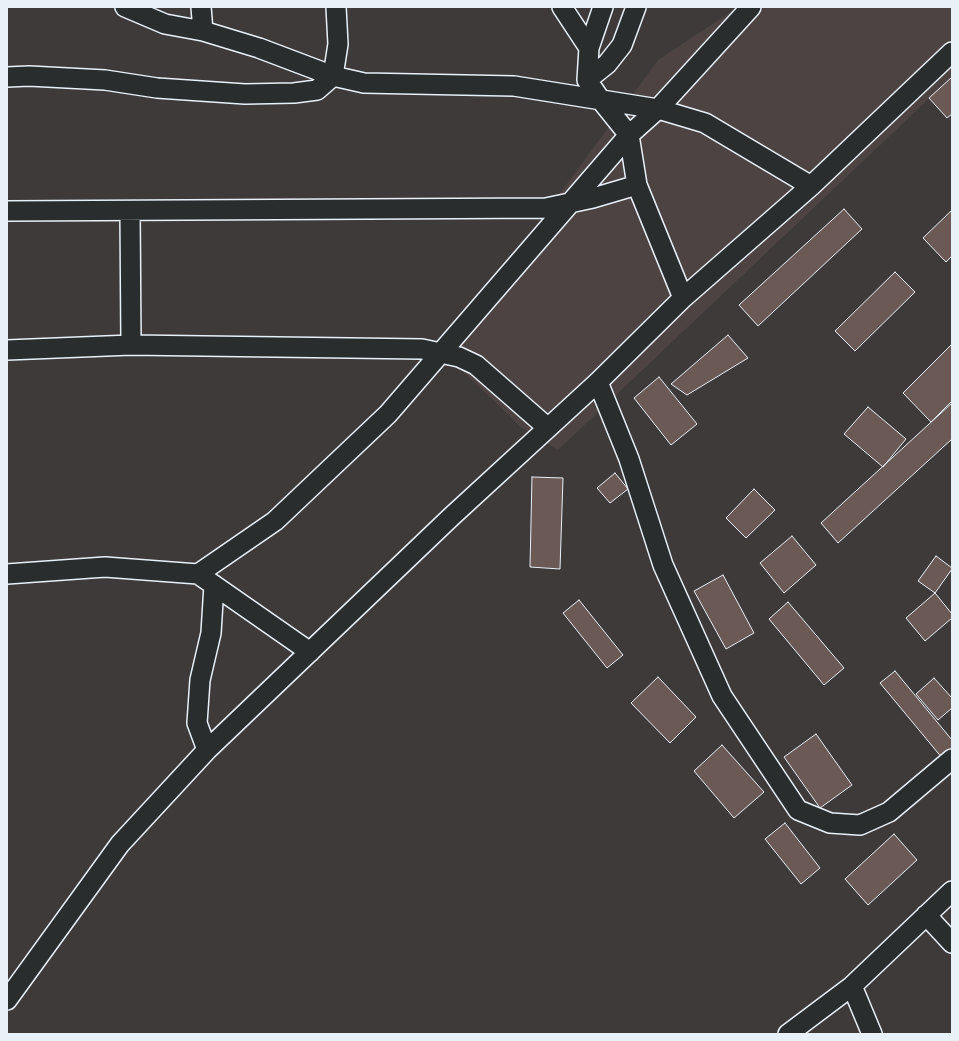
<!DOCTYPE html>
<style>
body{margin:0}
#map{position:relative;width:959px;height:1041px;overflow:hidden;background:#3e3a3a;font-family:"Gochi Hand",sans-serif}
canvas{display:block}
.frame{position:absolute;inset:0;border:8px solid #e8f1f8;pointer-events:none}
</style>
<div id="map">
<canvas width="959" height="1041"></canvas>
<div class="frame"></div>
</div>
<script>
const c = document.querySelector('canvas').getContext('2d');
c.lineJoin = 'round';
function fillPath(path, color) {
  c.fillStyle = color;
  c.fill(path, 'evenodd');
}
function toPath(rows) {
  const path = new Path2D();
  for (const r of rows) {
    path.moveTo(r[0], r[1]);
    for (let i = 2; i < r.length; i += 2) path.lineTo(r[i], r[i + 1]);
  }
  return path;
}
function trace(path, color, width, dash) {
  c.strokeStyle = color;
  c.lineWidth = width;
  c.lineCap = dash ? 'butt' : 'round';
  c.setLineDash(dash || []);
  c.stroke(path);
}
fillPath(toPath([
 [738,7,952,7,952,77,558,450,522,428,447,356,447,347,658,60]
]), '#4c4342');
const building = toPath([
 [952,77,952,114,947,118,929,98,952,77],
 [844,209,862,229,758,326,739,305,844,209],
 [952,210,952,256,946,262,923,238,952,210],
 [895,272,915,292,855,351,835,331,895,272],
 [728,335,748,358,687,395,671,384,728,335],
 [952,344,952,401,931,422,903,393,952,344],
 [659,377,697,424,671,445,634,398,659,377],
 [952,403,952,439,838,543,821,523,952,403],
 [868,407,906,439,883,467,844,434,868,407],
 [615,473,628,489,610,503,597,488,615,473],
 [532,477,563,478,560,569,530,567,532,477],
 [754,489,775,510,746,538,726,518,754,489],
 [792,536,816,565,784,593,760,563,792,536],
 [936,556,952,568,952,569,935,593,918,581,936,556],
 [723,575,754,633,726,649,694,591,723,575],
 [935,593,952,614,952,618,925,641,906,618,935,593],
 [579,600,623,655,607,668,563,613,579,600],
 [788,602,844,668,824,685,769,619,788,602],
 [895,671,952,740,952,752,943,759,880,683,895,671],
 [658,677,696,717,670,743,631,703,658,677],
 [934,678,952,698,952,708,938,720,916,694,934,678],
 [816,734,852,785,820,808,784,757,816,734],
 [722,745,764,792,734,818,694,771,722,745],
 [785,823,820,868,801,884,765,839,785,823],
 [894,834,917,860,868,905,845,879,894,834]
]);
fillPath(building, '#6b5956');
trace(building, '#e8f1f8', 1);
const street = toPath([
 [125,7,165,24,203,31,259,48,333,76,364,83,514,86,658,109,705,123,811,186],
 [201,7,203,31],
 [562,7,589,48],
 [603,7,589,48,587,80,600,99,629,135,637,185,683,298],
 [7,77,29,76,105,80,157,88,245,94,294,93,317,90,333,76,338,44,336,7],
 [587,80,607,64,622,45,636,7],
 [7,211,546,208,593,198,637,185],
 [130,211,131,345],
 [7,350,131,345,422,349,459,357,476,365,548,428],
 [598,382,629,459,663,565,722,696,798,810,830,823,860,825,889,812,952,759],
 [7,574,105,567,198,574,310,652],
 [198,574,275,521,388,414,629,135,658,109,751,7],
 [207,750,197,723,200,680,211,633,214,585],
 [926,915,952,943],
 [852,986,872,1034],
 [7,1000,120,844,207,750,451,517,598,382,683,298,811,186,952,52],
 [788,1034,852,986,952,891]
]);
trace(street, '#e8f1f8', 22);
trace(street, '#2a2d2e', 19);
</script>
